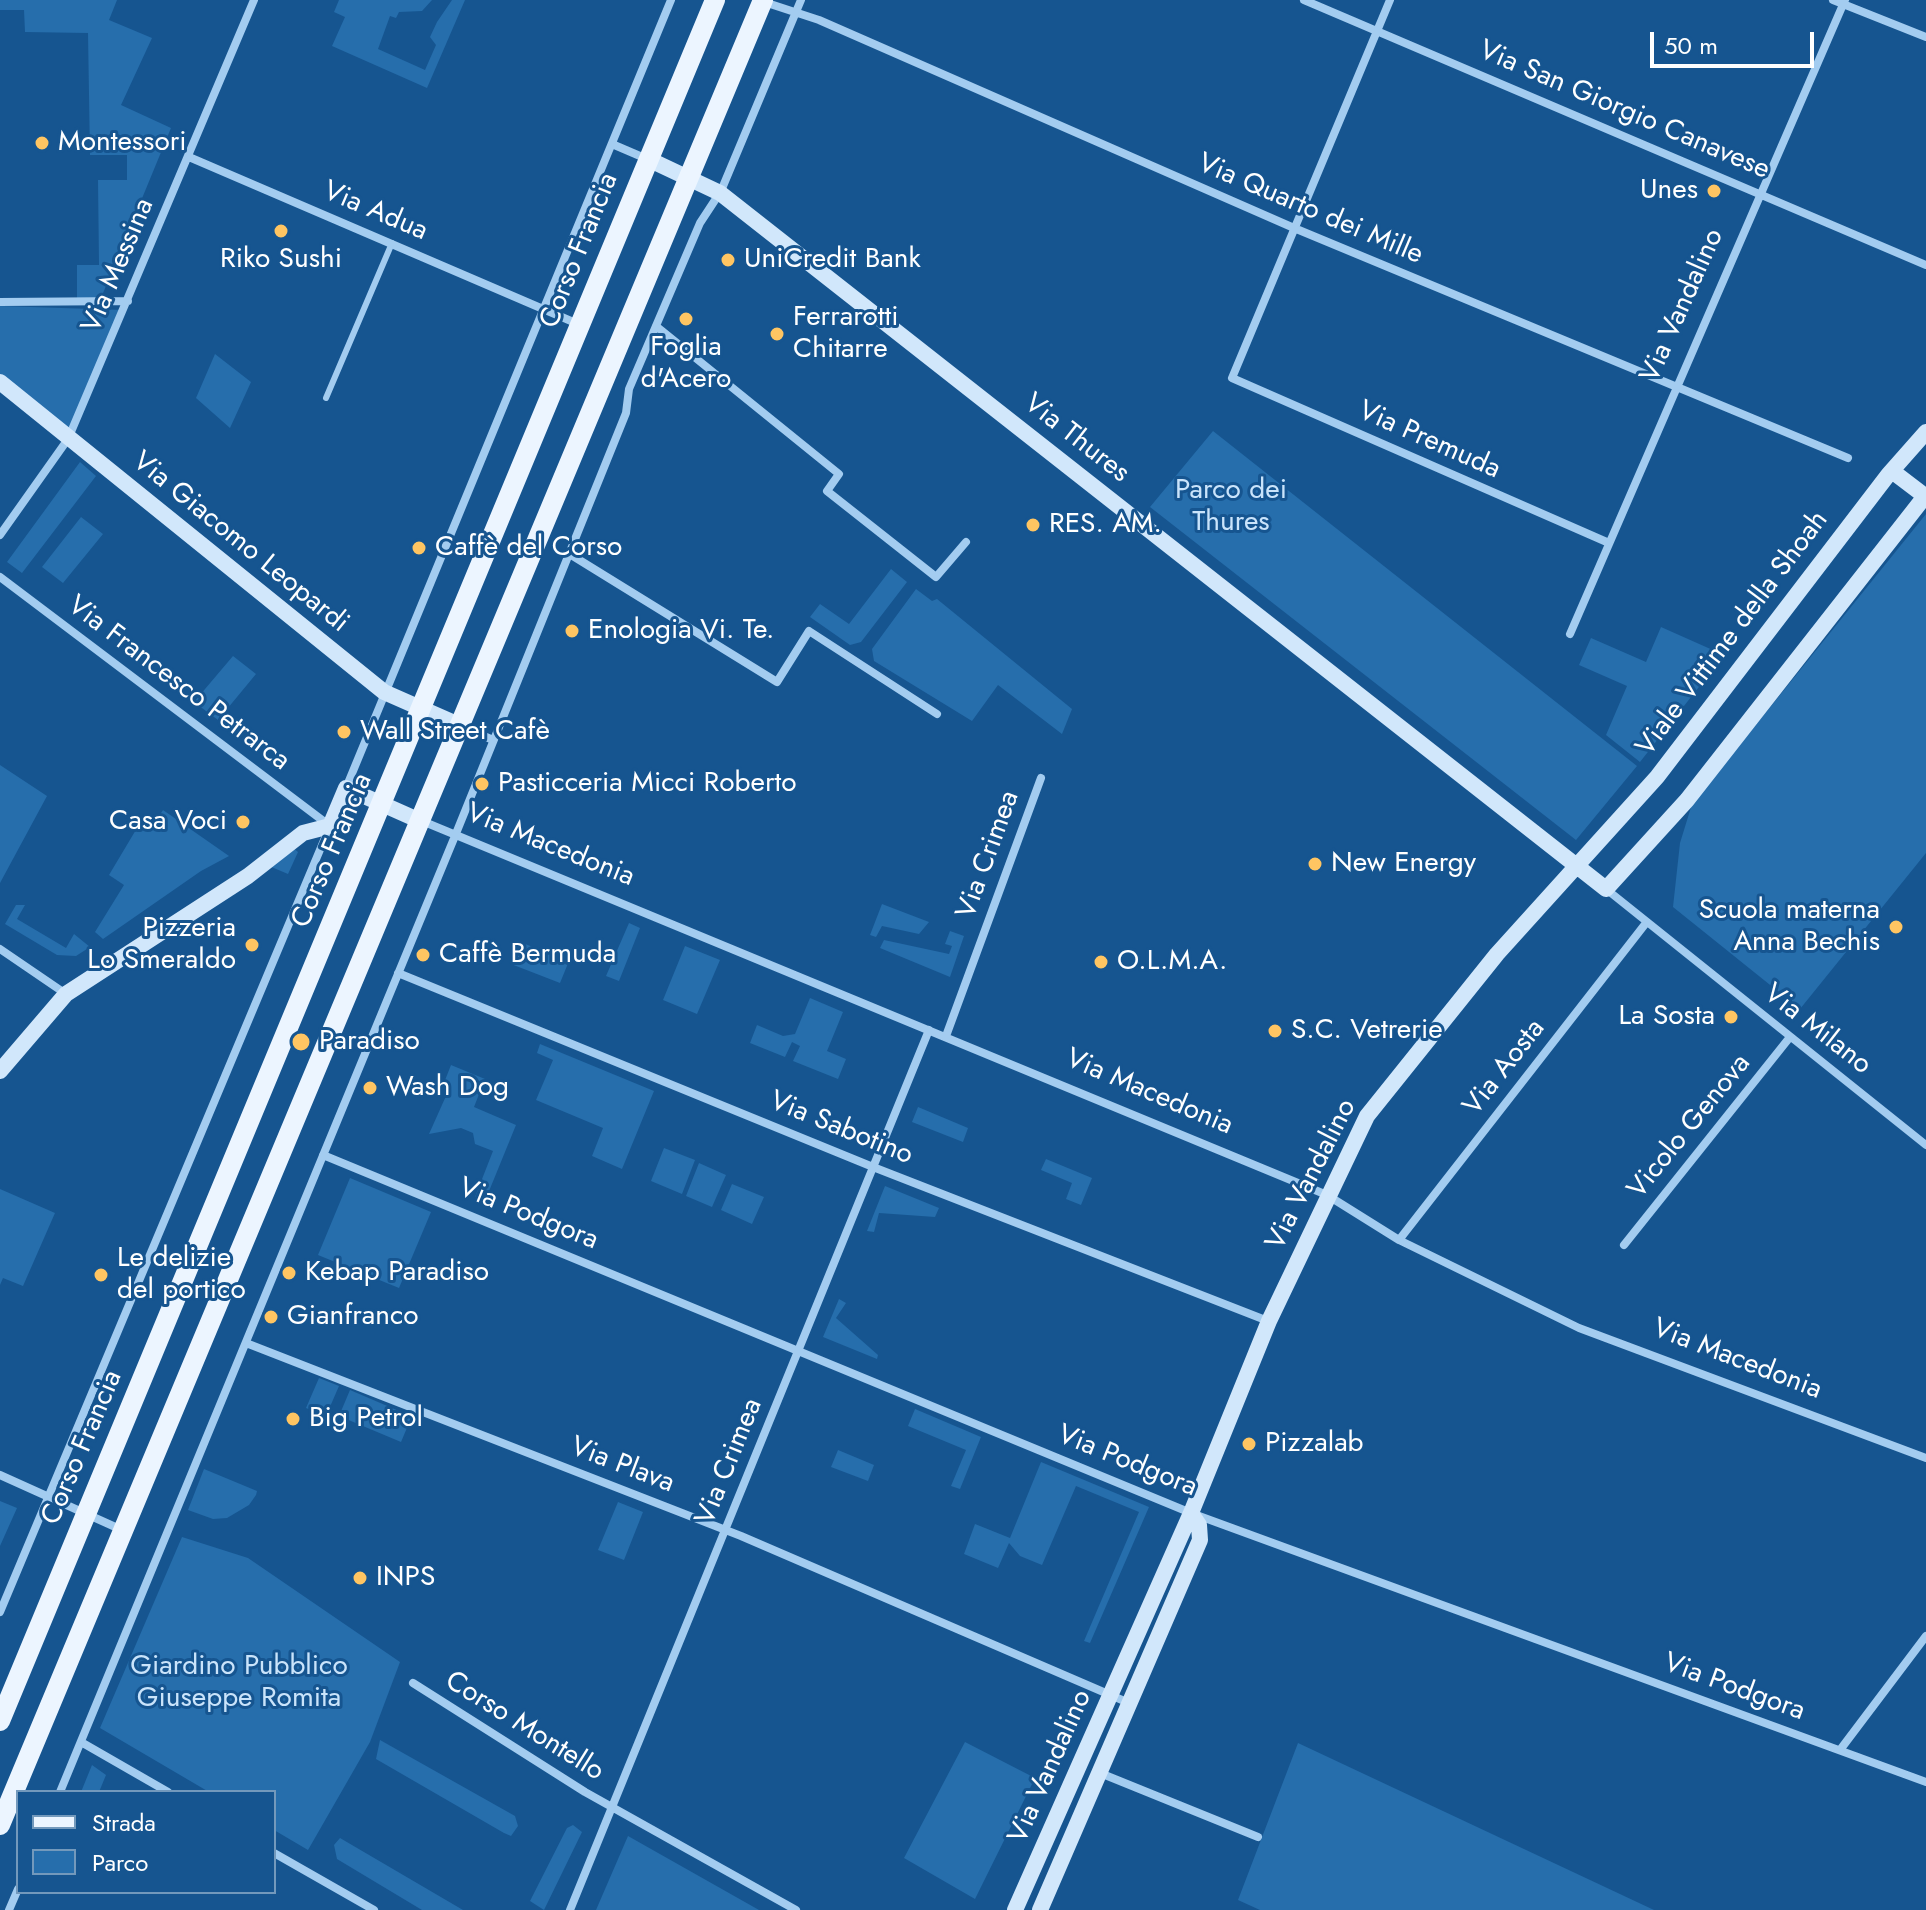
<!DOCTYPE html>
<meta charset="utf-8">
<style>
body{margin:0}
#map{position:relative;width:1926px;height:1910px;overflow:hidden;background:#165590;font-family:Jost,sans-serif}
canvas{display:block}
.legend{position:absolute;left:16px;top:1790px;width:260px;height:104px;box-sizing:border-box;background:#165590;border:2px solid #7399bc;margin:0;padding:10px 14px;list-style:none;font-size:24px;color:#fff}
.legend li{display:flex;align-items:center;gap:16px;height:40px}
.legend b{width:40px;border:2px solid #7399bc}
.scale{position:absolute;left:1650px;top:32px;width:164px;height:36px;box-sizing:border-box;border:4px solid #fff;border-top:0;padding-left:10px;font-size:24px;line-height:28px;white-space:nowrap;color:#fff;-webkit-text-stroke:6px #165590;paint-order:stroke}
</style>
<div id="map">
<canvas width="1926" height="1910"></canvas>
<ul class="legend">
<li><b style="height:10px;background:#ecf5ff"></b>Strada</li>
<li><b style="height:22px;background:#266eac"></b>Parco</li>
</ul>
<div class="scale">50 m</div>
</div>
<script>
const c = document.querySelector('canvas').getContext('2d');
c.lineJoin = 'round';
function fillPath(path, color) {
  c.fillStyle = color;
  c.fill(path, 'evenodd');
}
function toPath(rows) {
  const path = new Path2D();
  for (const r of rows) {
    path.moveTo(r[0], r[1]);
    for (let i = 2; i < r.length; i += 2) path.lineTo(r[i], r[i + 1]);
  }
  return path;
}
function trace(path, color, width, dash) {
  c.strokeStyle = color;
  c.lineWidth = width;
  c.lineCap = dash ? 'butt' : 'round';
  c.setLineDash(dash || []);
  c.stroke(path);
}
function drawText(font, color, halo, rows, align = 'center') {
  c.font = font + ' Jost,sans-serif';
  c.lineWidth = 6;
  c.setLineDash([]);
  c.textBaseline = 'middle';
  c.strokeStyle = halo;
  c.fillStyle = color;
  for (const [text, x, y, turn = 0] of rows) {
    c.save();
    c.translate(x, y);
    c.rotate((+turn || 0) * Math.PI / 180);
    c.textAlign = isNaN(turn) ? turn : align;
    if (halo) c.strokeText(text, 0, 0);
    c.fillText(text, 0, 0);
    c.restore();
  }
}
fillPath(toPath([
 [0,0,117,0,109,20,152,38,121,105,171,128,101,298,77,298,77,265,99,265,98,180,127,180,127,155,90,155,88,33,25,32,24,10,0,10],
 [339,0,432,0,422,11,399,12,396,18,390,16,378,49,425,70,436,45,430,37,437,22,452,0,465,0,427,88,332,46,345,17,334,12],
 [0,306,124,310,68,439,0,382],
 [215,354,251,382,230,428,196,398],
 [1213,431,1637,766,1576,840,1150,507],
 [80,462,96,476,22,573,7,562],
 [1926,514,1926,853,1800,1009,1673,907,1680,843,1692,804],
 [81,517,103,534,63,583,42,567],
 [891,569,907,582,861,642,850,645,810,617,820,604,849,624],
 [916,589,932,601,937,599,1072,709,1062,734,998,685,972,721,874,661,872,649],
 [1661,627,1724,655,1640,762,1606,735,1627,686,1579,665,1591,638,1646,662],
 [233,656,256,674,218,720,194,702],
 [0,765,47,796,0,883],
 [163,810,229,856,201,871,103,939,95,932,124,885,109,875,143,818,154,824],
 [292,847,298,852,288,874,269,866],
 [882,904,929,922,919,934,882,926,876,937,870,935],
 [16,905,25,905,17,919,66,948,74,934,90,947,76,956,57,955,5,924],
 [629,923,640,928,619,981,606,976],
 [950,931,964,936,950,977,880,948,884,940,949,954,952,946,945,944],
 [520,942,569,961,560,983,511,964],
 [685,946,720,960,697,1014,663,1000],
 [810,998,843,1012,827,1051,846,1059,838,1079,793,1061,800,1046,792,1042,785,1057,750,1043,757,1025,783,1036,795,1034],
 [540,1044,654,1091,622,1169,592,1156,603,1128,536,1100,553,1060,537,1053],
 [451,1065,485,1079,474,1107,516,1125,485,1201,475,1197,493,1151,475,1144,473,1133,461,1128,429,1134,446,1096,440,1093],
 [918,1107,968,1128,963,1142,912,1122],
 [664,1148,695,1160,682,1194,651,1181],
 [1046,1159,1092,1178,1081,1205,1066,1199,1072,1183,1041,1170],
 [699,1163,726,1175,712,1207,686,1196],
 [350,1178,431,1212,399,1288,318,1255],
 [732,1184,764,1197,752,1224,721,1210],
 [885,1186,939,1208,935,1217,879,1213,874,1232,867,1231],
 [0,1189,55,1213,23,1286,3,1278,0,1285],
 [839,1299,846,1303,836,1318,878,1355,877,1359,823,1337],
 [319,1378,339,1386,326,1416,306,1408],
 [350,1390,399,1411,397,1416,406,1420,412,1416,401,1442,339,1416],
 [915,1409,981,1437,960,1489,951,1486,966,1450,908,1426],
 [838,1450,874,1465,868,1481,831,1467],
 [1041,1462,1149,1507,1090,1643,1084,1641,1139,1512,1076,1486,1042,1565,1020,1556,1009,1543,998,1568,964,1554,975,1524,1010,1538],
 [204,1469,257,1491,256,1495,249,1505,227,1518,213,1519,188,1510],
 [0,1501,17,1508,0,1546],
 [618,1502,643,1512,624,1560,598,1550],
 [182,1537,248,1558,400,1662,370,1742,308,1850,274,1830,274,1792,209,1792,100,1728],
 [380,1740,515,1816,518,1826,511,1836,504,1833,376,1759],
 [965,1742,1035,1778,975,1899,904,1858],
 [1298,1743,1654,1910,1260,1910,1238,1900],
 [92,1765,106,1775,99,1792,81,1792],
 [573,1825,582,1832,544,1910,530,1901,567,1828],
 [628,1836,759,1910,596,1910],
 [340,1838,463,1910,422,1910,337,1859,334,1845]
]), '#266eac');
trace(toPath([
 [326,398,392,243]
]), '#a3ccf0', 6);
trace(toPath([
 [1304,0,1926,265],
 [1390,0,1232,378,1609,543],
 [1833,0,1926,37],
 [761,1,819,20,1294,228,1848,458],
 [612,144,647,159],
 [189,157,578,324],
 [0,302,128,301],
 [656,326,839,474,827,491,936,577,966,542],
 [0,535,68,439,254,0],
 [568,553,777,682,809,631,937,714],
 [0,577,330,826,0,1612],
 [1570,634,1845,0],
 [461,726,493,740],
 [346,788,671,0],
 [422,821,1327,1195,1399,1240,1579,1328,1926,1458],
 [1606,889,1926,1145],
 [0,949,66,994],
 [398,973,873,1167,1268,1321],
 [946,1036,1041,778],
 [323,1155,1191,1513,1926,1782],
 [1399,1240,1646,923],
 [1624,1245,1790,1037],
 [246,1343,741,1536,1129,1703],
 [0,1475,122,1530],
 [413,1683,585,1792,796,1910],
 [81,1742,168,1792],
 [1840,1750,1926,1636],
 [1100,1773,1258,1837],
 [60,1792,455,836,626,413,629,389,700,223,721,191,801,0],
 [274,1853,374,1910],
 [9,1910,18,1889],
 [570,1910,929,1030]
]), '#a3ccf0', 8);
trace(toPath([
 [648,159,720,193,1606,889,1687,800,1926,495],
 [0,382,384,692,459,725],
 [1892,471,1925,496],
 [0,1071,66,994,248,876,303,833,330,826,346,788,418,820],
 [1015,1910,1191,1513,1269,1321,1367,1116,1497,954,1657,777,1888,475,1926,432],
 [1040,1910,1200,1540,1199,1525,1191,1513]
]), '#d1e7fb', 16);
trace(toPath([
 [0,1721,715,0],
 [0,1825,763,0]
]), '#ecf5ff', 20);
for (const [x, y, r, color] of [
 [42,143,8,"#ffc562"],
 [1714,191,8,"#ffc562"],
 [281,231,8,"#ffc562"],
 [728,260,8,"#ffc562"],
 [686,319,8,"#ffc562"],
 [777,334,8,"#ffc562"],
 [1033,525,8,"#ffc562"],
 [419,548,8,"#ffc562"],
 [572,631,8,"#ffc562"],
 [344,732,8,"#ffc562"],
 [482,784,8,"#ffc562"],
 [243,822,8,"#ffc562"],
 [1315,864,8,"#ffc562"],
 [1896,927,8,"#ffc562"],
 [252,945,8,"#ffc562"],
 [423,955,8,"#ffc562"],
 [1101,962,8,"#ffc562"],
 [1731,1017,8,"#ffc562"],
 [1275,1031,8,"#ffc562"],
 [301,1042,10,"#ffc562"],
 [370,1088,8,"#ffc562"],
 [289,1273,8,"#ffc562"],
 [101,1275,8,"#ffc562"],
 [271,1317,8,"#ffc562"],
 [293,1419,8,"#ffc562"],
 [1249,1444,8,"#ffc562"],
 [360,1578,8,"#ffc562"]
]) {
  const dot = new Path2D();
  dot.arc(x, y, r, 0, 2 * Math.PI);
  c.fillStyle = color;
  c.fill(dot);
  trace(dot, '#165590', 3);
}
drawText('28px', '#fff', '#165590', [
 ["Via San Giorgio Canavese",1624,111,23],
 ["Via Quarto dei Mille",1310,210,23],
 ["Via Adua",375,212,23],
 ["Corso Francia",580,251,-68],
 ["Via Messina",119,266,-67],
 ["Via Vandalino",1683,306,-66],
 ["Via Thures",1076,439,38],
 ["Via Premuda",1429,441,24],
 ["Via Giacomo Leopardi",240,543,39],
 ["Viale Vittime della Shoah",1733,634,-53],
 ["Via Francesco Petrarca",178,684,37],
 ["Via Macedonia",550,846,22],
 ["Corso Francia",333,851,-67],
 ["Via Crimea",989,855,-70],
 ["Via Milano",1817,1030,38],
 ["Via Aosta",1505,1068,-52],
 ["Via Macedonia",1149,1093,23],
 ["Vicolo Genova",1690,1127,-51],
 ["Via Sabotino",841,1129,22],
 ["Via Vandalino",1312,1175,-63],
 ["Via Podgora",528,1215,22],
 ["Via Macedonia",1737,1360,21],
 ["Corso Francia",83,1448,-67],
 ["Via Crimea",730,1462,-68],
 ["Via Podgora",1127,1462,22],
 ["Via Plava",622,1466,21],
 ["Via Podgora",1734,1688,20],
 ["Corso Montello",524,1727,32],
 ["Via Vandalino",1051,1767,-66]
]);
drawText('28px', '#fff', '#165590', [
 ["Montessori",58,143],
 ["Unes",1698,191,"right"],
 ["Riko Sushi",281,260,"center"],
 ["UniCredit Bank",744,260],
 ["Ferrarotti",793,318],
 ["Chitarre",793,350],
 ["Foglia",686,348,"center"],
 ["d'Acero",686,380,"center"],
 ["RES. AM.",1049,525],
 ["Caffè del Corso",435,548],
 ["Enologia Vi. Te.",588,631],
 ["Wall Street Cafè",360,732],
 ["Pasticceria Micci Roberto",498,784],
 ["Casa Voci",227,822,"right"],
 ["New Energy",1331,864],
 ["Scuola materna",1880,911,"right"],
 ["Anna Bechis",1880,943,"right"],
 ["Pizzeria",236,929,"right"],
 ["Lo Smeraldo",236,961,"right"],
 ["Caffè Bermuda",439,955],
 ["O.L.M.A.",1117,962],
 ["La Sosta",1715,1017,"right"],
 ["S.C. Vetrerie",1291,1031],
 ["Paradiso",319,1042],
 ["Wash Dog",386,1088],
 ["Le delizie",117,1259],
 ["del portico",117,1291],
 ["Kebap Paradiso",305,1273],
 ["Gianfranco",287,1317],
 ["Big Petrol",309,1419],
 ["Pizzalab",1265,1444],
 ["INPS",376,1578]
], 'left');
drawText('28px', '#cae4fb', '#165590', [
 ["Parco dei",1231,491],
 ["Thures",1231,523],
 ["Giardino Pubblico",239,1667],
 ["Giuseppe Romita",239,1699]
]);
</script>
